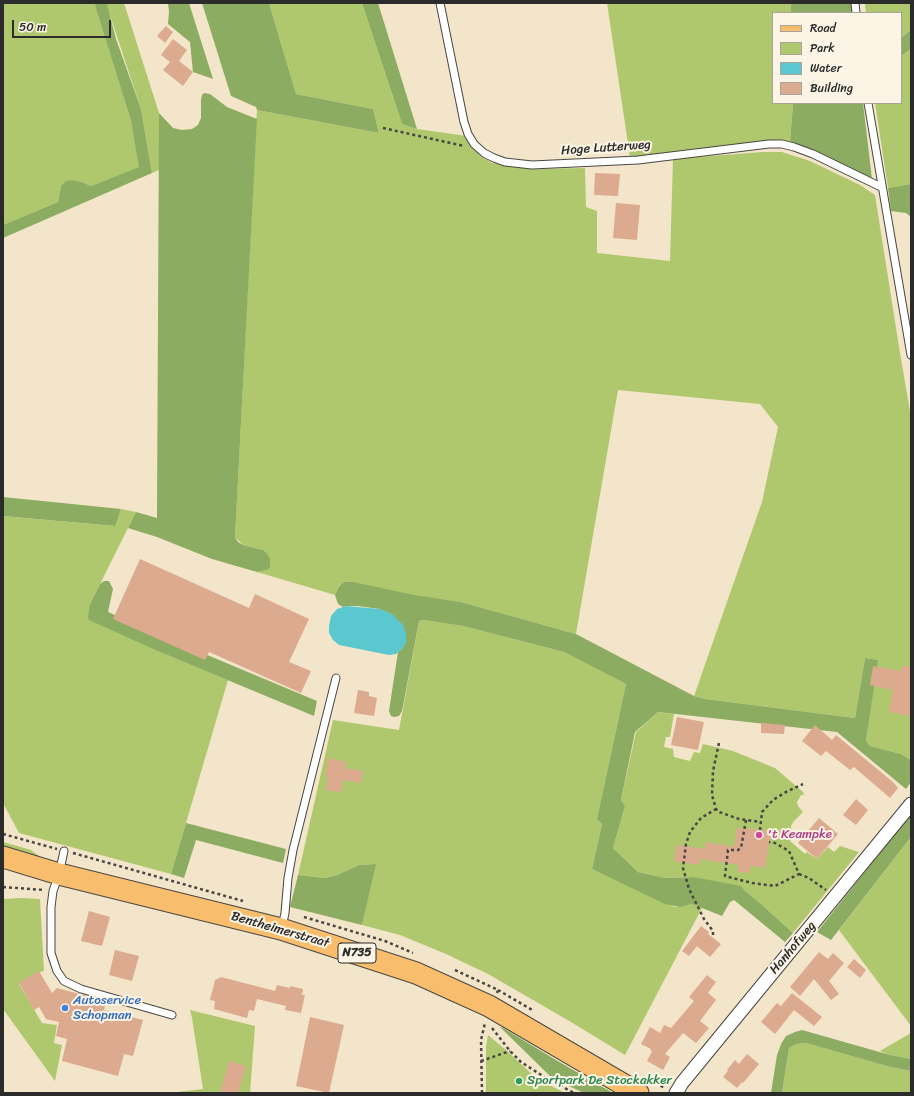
<!DOCTYPE html>
<style>
body{margin:0}
#map{position:relative;width:914px;height:1096px;overflow:hidden;background:#f3e5c9;font-family:Sriracha,sans-serif}
canvas{display:block}
.frame{position:absolute;inset:0;border:4px solid #2b2b2b;pointer-events:none}
.legend{position:absolute;left:772px;top:12px;width:130px;height:92px;box-sizing:border-box;background:#fcf5e5;border:1px solid #a8a49b;margin:0;padding:5px 7px;list-style:none;font-size:12px;color:#2b2b2b}
.legend li{display:flex;align-items:center;gap:8px;height:20px}
.legend b{width:20px;border:1px solid #a8a49b}
.scale{position:absolute;left:12px;top:20px;width:99px;height:18px;box-sizing:border-box;border:2px solid #2b2b2b;border-top:0;padding-left:5px;font-size:12px;line-height:14px;white-space:nowrap;color:#2b2b2b;-webkit-text-stroke:3px #fcf5e5;paint-order:stroke}
</style>
<div id="map">
<canvas width="914" height="1096"></canvas>
<div class="frame"></div>
<ul class="legend">
<li><b style="height:5px;background:#f9be6d"></b>Road</li>
<li><b style="height:11px;background:#afc86e"></b>Park</li>
<li><b style="height:11px;background:#5bc8cf"></b>Water</li>
<li><b style="height:11px;background:#dcaa8f"></b>Building</li>
</ul>
<div class="scale">50 m</div>
</div>
<script>
const c = document.querySelector('canvas').getContext('2d');
c.lineJoin = 'round';
function fillPath(path, color) {
  c.fillStyle = color;
  c.fill(path, 'evenodd');
}
function toPath(rows) {
  const path = new Path2D();
  for (const r of rows) {
    path.moveTo(r[0], r[1]);
    for (let i = 2; i < r.length; i += 2) path.lineTo(r[i], r[i + 1]);
  }
  return path;
}
function trace(path, color, width, dash) {
  c.strokeStyle = color;
  c.lineWidth = width;
  c.lineCap = dash ? 'butt' : 'round';
  c.setLineDash(dash || []);
  c.stroke(path);
}
function drawText(font, color, halo, rows, align = 'center') {
  c.font = font + ' Sriracha,sans-serif';
  c.lineWidth = 4;
  c.setLineDash([]);
  c.textBaseline = 'middle';
  c.strokeStyle = halo;
  c.fillStyle = color;
  for (const [text, x, y, turn = 0] of rows) {
    c.save();
    c.translate(x, y);
    c.rotate((+turn || 0) * Math.PI / 180);
    c.textAlign = isNaN(turn) ? turn : align;
    if (halo) c.strokeText(text, 0, 0);
    c.fillText(text, 0, 0);
    c.restore();
  }
}
fillPath(toPath([
 [3,3,96,3,95,5,96,9,131,121,140,167,91,186,82,182,72,180,61,186,58,202,3,225],
 [106,3,124,3,159,113,159,170,152,173,141,109],
 [269,3,362,3,402,124,417,129,467,136,470,143,480,156,492,163,531,169,585,168,586,207,597,211,597,253,670,261,673,159,763,152,782,152,810,161,860,185,875,195,900,353,911,417,911,760,901,754,870,746,866,741,877,660,865,658,855,718,705,699,694,696,762,502,778,427,760,404,618,390,576,634,461,602,339,585,335,595,257,572,267,570,263,550,243,545,235,537,257,110,379,133,373,109,296,94],
 [607,3,791,3,791,13,773,13,773,103,793,103,790,143,764,141,630,157],
 [865,3,911,3,911,30,901,38,901,13,866,13],
 [911,49,911,184,888,188,875,103,901,103,901,56],
 [121,509,136,512,90,604,160,652,228,680,171,874,19,833,3,803,3,516,114,526],
 [425,620,463,626,564,652,626,684,597,819,602,824,592,869,675,907,692,904,702,908,625,1055,571,1022,488,974,446,954,400,935,362,925,375,864,359,865,337,875,325,878,298,875,333,720,399,730,419,621],
 [658,712,674,714,670,737,666,737,664,747,673,749,674,757,690,761,694,752,700,753,703,744,733,751,775,768,803,792,804,795,801,795,797,802,798,806,803,812,794,821,791,826,792,837,790,841,805,854,807,852,817,859,828,847,834,852,840,846,859,852,793,933,761,904,744,890,693,877,665,878,638,872,613,848,625,806,621,800,636,732],
 [911,837,911,1026,839,930],
 [3,842,31,850,39,856,40,860,3,855],
 [21,898,40,899,44,971,36,973,19,984,42,1023,57,1025,54,1043,62,1045,55,1081,3,1009,3,899],
 [190,1010,255,1026,250,1093,169,1093,203,1089,192,1018],
 [911,1033,911,1059,890,1055,880,1051],
 [488,1035,506,1050,536,1078,565,1093,486,1093,486,1047],
 [806,1043,890,1067,911,1071,911,1093,782,1093,789,1048,796,1044]
]), '#afc86e');
fillPath(toPath([
 [96,3,107,4,116,39,141,109,152,173,3,238,3,225,58,202,61,186,66,181,72,180,82,182,91,186,139,167,131,121,96,9,95,5],
 [168,3,189,3,213,79,193,72,190,42,168,24,169,11],
 [202,3,269,3,296,94,373,109,379,133,257,110,256,107,231,96],
 [362,3,378,3,417,129,402,124],
 [791,3,853,3,854,13,791,13],
 [911,30,911,49,901,56,901,38],
 [204,93,210,94,227,107,257,119,235,537,238,542,243,545,263,550,267,554,270,559,270,567,267,570,257,572,212,559,157,537,128,528,136,512,157,518,159,113,173,128,182,130,192,129,198,125,201,118,201,100,202,95],
 [793,103,863,103,872,179,814,151,790,143],
 [911,184,911,217,906,213,891,211,888,188],
 [3,497,121,509,115,526,3,516],
 [104,581,109,581,113,589,108,612,162,636,317,701,314,716,160,652,89,620,88,617,90,604,100,584],
 [345,582,353,582,414,595,461,602,576,634,694,696,705,699,855,718,865,658,878,660,866,741,870,746,901,754,911,760,911,782,906,789,837,732,658,712,635,732,621,800,625,806,613,848,638,872,665,878,693,877,741,886,744,890,761,904,793,933,785,942,734,900,730,902,722,916,692,904,680,907,665,904,592,869,602,824,597,819,626,684,564,652,463,626,424,620,419,621,402,711,399,716,394,717,391,716,389,711,398,652,402,649,380,609,358,606,346,606,343,607,338,604,335,595,339,586],
 [911,814,911,837,831,940,817,932],
 [186,823,286,849,283,863,196,840,184,878,171,874],
 [376,864,362,925,290,907,298,875,325,878,337,875,359,865],
 [500,1027,503,1028,556,1060,613,1093,584,1093,552,1078],
 [802,1030,890,1055,911,1059,911,1071,890,1067,806,1043,796,1044,789,1048,782,1093,771,1093,777,1055,781,1044,786,1036,795,1032]
]), '#8bac61');
fillPath(toPath([
 [346,606,380,609,392,614,403,625,406,634,406,643,402,649,396,654,389,655,339,645,333,640,329,633,329,626,331,616,337,609]
]), '#5bc8cf');
fillPath(toPath([
 [166,26,173,32,165,43,157,36],
 [173,39,187,50,179,61,193,72,183,86,163,70,170,62,161,55],
 [595,173,620,174,618,196,594,195],
 [616,203,640,205,637,240,613,238],
 [140,559,249,608,255,594,309,619,289,662,311,671,301,693,209,652,205,660,113,619],
 [873,666,901,671,902,666,911,667,911,716,889,712,893,690,870,685],
 [358,690,369,692,369,696,377,698,374,716,354,713],
 [677,717,704,722,698,750,671,745],
 [761,723,785,725,784,734,761,733],
 [815,725,832,740,836,735,893,782,898,788,890,798,854,767,850,770,826,751,821,756,802,741],
 [328,758,346,762,345,768,363,771,361,783,343,780,341,792,326,790,328,777,325,777],
 [856,799,868,810,856,825,843,815],
 [819,818,838,834,817,859,798,843],
 [737,828,747,829,747,828,771,831,765,868,750,866,749,873,738,872,739,865,700,859,700,865,674,861,677,845,705,849,706,842,734,847],
 [89,911,110,917,102,946,81,941],
 [701,926,709,932,708,934,721,944,710,957,697,946,689,956,682,951],
 [115,950,139,956,132,981,109,975],
 [819,952,828,959,833,953,844,963,829,981,839,994,831,1000,814,979,800,996,790,987],
 [854,959,866,970,860,978,847,967],
 [39,971,52,993,57,988,106,1001,104,1010,143,1020,133,1056,124,1054,118,1076,62,1061,67,1039,56,1036,59,1022,46,1019,39,1007,34,1010,19,983],
 [707,975,716,982,708,993,716,1000,700,1021,709,1028,696,1043,683,1033,665,1054,670,1057,663,1070,647,1061,652,1051,650,1050,651,1049,641,1044,650,1027,660,1033,664,1025,671,1028,694,1001,689,997],
 [221,977,275,991,277,985,290,988,290,986,303,989,302,995,305,995,301,1013,285,1010,286,1006,257,999,254,1011,249,1010,247,1018,214,1009,215,1001,210,1000,215,980],
 [792,993,822,1017,814,1026,794,1010,775,1034,761,1022,777,1003,781,1006],
 [310,1017,344,1025,329,1093,296,1086],
 [747,1054,759,1064,743,1083,742,1082,737,1088,723,1077,728,1071,727,1070,735,1060,739,1064],
 [229,1061,246,1066,238,1093,220,1093]
]), '#dcaa8f');
const lane = toPath([
 [440,3,464,122,468,134,474,144,484,153,494,158,505,162,532,165,638,160,769,144,782,144,794,147,813,154,881,187],
 [855,3,856,13],
 [868,103,911,355],
 [64,851,59,874,53,891,51,907,51,953,57,971,64,981,81,989,172,1015],
 [282,927,285,913,288,878,293,850,336,678]
]);
const street = toPath([
 [676,1093,682,1083,911,804]
]);
const primary = toPath([
 [3,857,59,874,281,929,416,973,489,1006,638,1093]
]);
trace(lane, '#494743', 9);
trace(street, '#494743', 15);
trace(primary, '#494743', 23);
trace(toPath([
 [383,128,464,146],
 [719,743,713,771,712,795,716,809,719,812,739,819,761,822],
 [746,820,741,848,738,850,728,850,725,876,752,883,775,886,799,874,789,851,775,843,769,842],
 [760,830,762,812,773,800,786,792,803,784],
 [3,834,57,849],
 [73,853,243,901],
 [799,874,809,878,826,890],
 [3,887,44,890],
 [304,917,385,941,413,953],
 [713,935,713,931,704,919,689,889,683,868,686,844,690,832,701,818,716,809],
 [455,970,498,990,497,993],
 [498,990,534,1011],
 [492,1028,510,1051,521,1062,546,1078,574,1093],
 [481,1061,510,1051],
 [650,1080,665,1088],
 [482,1093,481,1040,485,1023]
]), '#494743', 2.5, [3, 3]);
trace(lane, '#fff', 7);
trace(street, '#fff', 13);
trace(primary, '#f9be6d', 21);
for (const [x, y, r, color] of [
 [759,835,4,"#d1479c"],
 [65,1008,4,"#3f7fe0"],
 [519,1081,4,"#2e9e5b"]
]) {
  const dot = new Path2D();
  dot.arc(x, y, r, 0, 2 * Math.PI);
  c.fillStyle = color;
  c.fill(dot);
  trace(dot, '#fcf5e5', 1.5);
}
for (const [x, y, w] of [
 [357,953,38]
]) {
  const box = new Path2D();
  box.roundRect(x - w / 2, y - 10, w, 20, 3);
  c.fillStyle = '#fcf5e5';
  c.fill(box);
  trace(box, '#2b2b2b', 1);
}
drawText('bold 12px', '#2b2b2b', null, [
 ["N735",357,953]
]);
drawText('13px', '#2b2b2b', '#fcf5e5', [
 ["Hoge Lutterweg",606,148,-4],
 ["Bentheimerstraat",280,930,16],
 ["Hanhofweg",793,948,-50]
]);
drawText('13px', '#b23c85', '#fcf5e5', [
 ["'t Keampke",767,835]
], 'left');
drawText('13px', '#366cbe', '#fcf5e5', [
 ["Autoservice",73,1001],
 ["Schopman",73,1016]
], 'left');
drawText('13px', '#27864d', '#fcf5e5', [
 ["Sportpark De Stockakker",527,1081]
], 'left');
</script>
